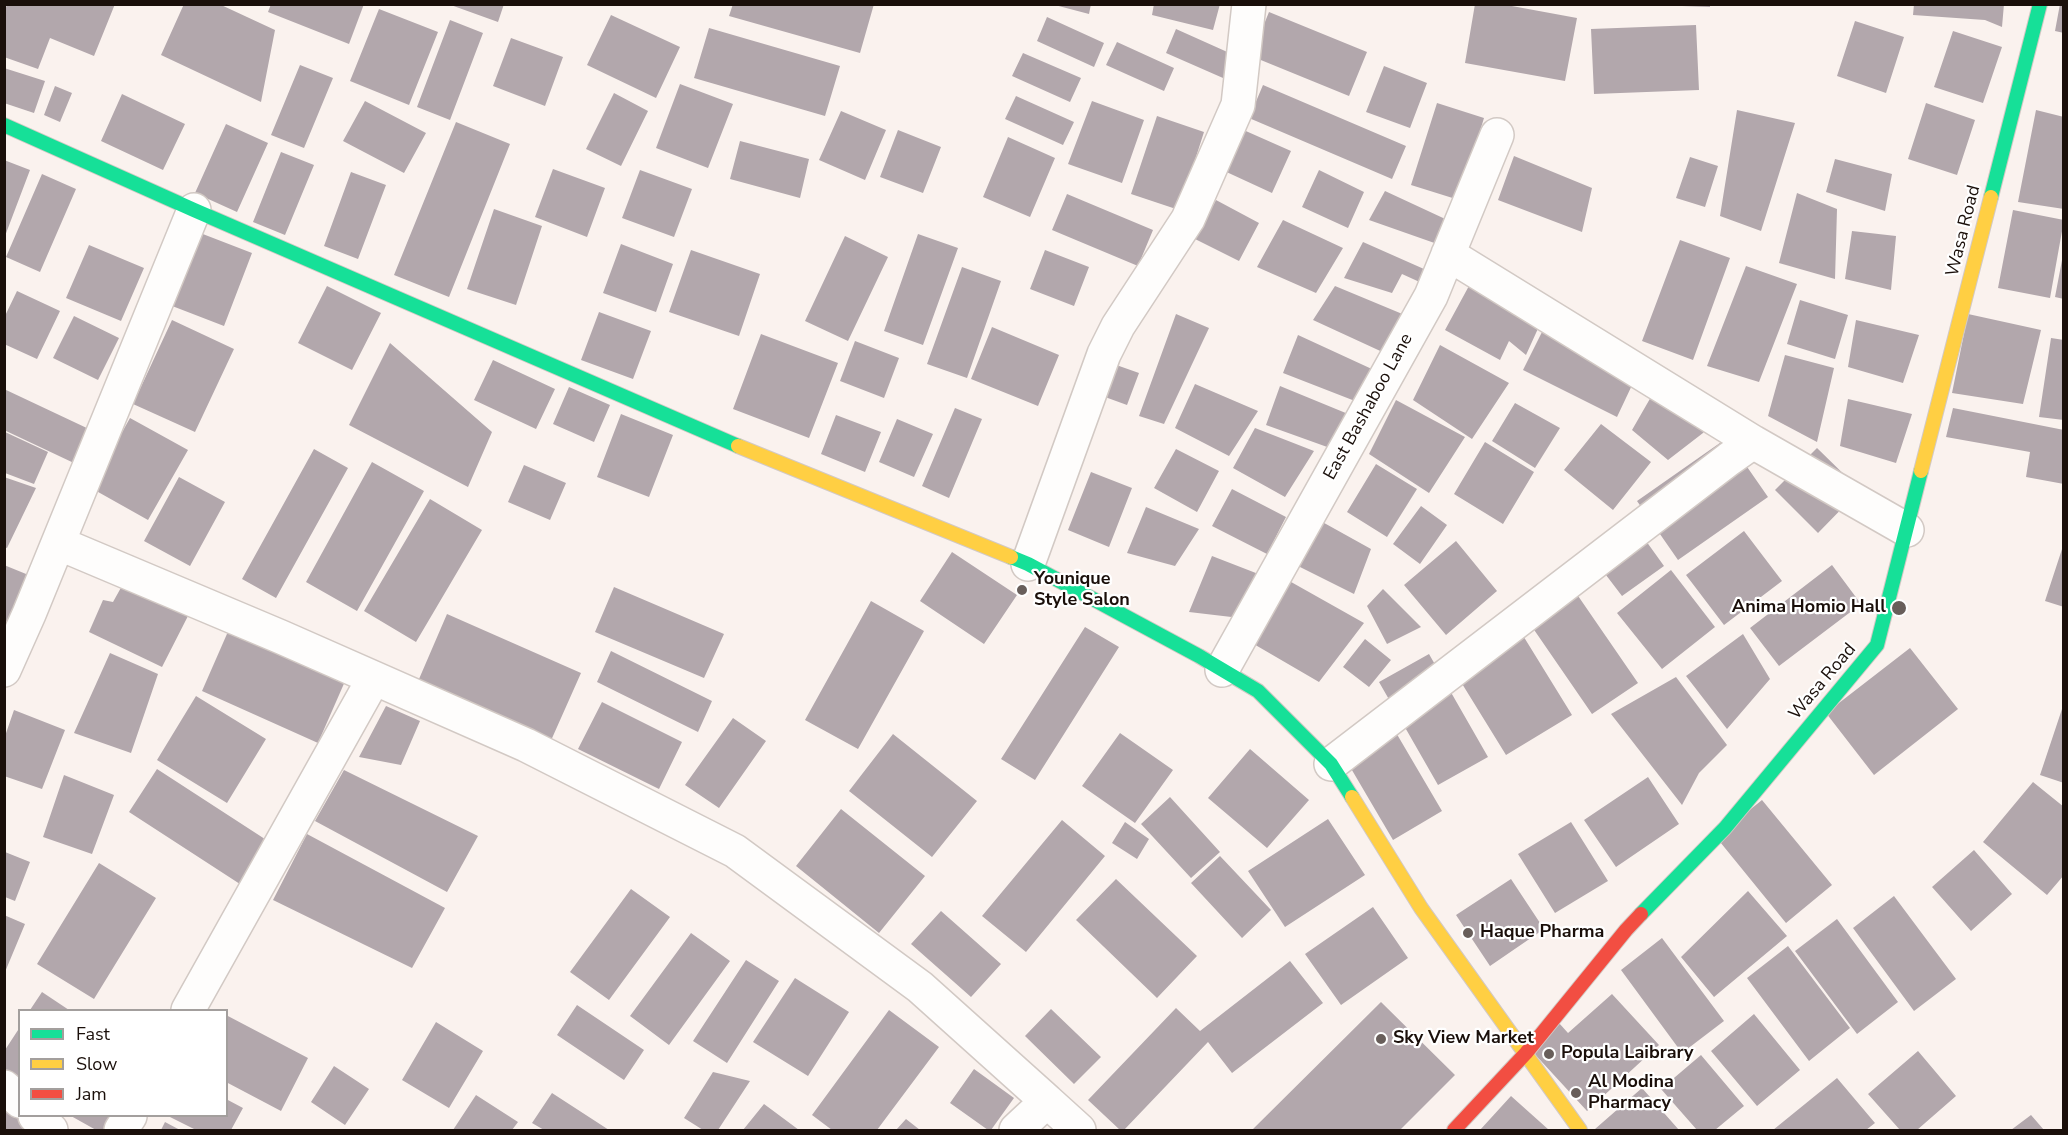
<!DOCTYPE html>
<style>
body{margin:0}
#map{position:relative;width:2068px;height:1135px;overflow:hidden;background:#faf2ee;font-family:"Nunito Sans",sans-serif}
canvas{display:block}
.frame{position:absolute;inset:0;border:6px solid #1a0f0a;pointer-events:none}
.legend{position:absolute;left:18px;top:1009px;width:210px;height:108px;box-sizing:border-box;background:#fff;border:2px solid #a39f9d;margin:0;padding:8px 10px;list-style:none;font-size:18px;color:#1a0f0a}
.legend li{display:flex;align-items:center;gap:12px;height:30px}
.legend b{width:30px;border:2px solid #a39f9d}
</style>
<div id="map">
<canvas width="2068" height="1135"></canvas>
<div class="frame"></div>
<ul class="legend">
<li><b style="height:8px;background:#16e098"></b>Fast</li>
<li><b style="height:8px;background:#ffcf43"></b>Slow</li>
<li><b style="height:8px;background:#f24e42"></b>Jam</li>
</ul>
</div>
<script>
const c = document.querySelector('canvas').getContext('2d');
c.lineJoin = 'round';
function fillPath(path, color) {
  c.fillStyle = color;
  c.fill(path, 'evenodd');
}
function toPath(rows) {
  const path = new Path2D();
  for (const r of rows) {
    path.moveTo(r[0], r[1]);
    for (let i = 2; i < r.length; i += 2) path.lineTo(r[i], r[i + 1]);
  }
  return path;
}
function trace(path, color, width, dash) {
  c.strokeStyle = color;
  c.lineWidth = width;
  c.lineCap = dash ? 'butt' : 'round';
  c.setLineDash(dash || []);
  c.stroke(path);
}
function drawText(font, color, halo, rows, align = 'center') {
  c.font = font + ' "Nunito Sans",sans-serif';
  c.lineWidth = 4.5;
  c.setLineDash([]);
  c.textBaseline = 'middle';
  c.strokeStyle = halo;
  c.fillStyle = color;
  for (const [text, x, y, turn = 0] of rows) {
    c.save();
    c.translate(x, y);
    c.rotate((+turn || 0) * Math.PI / 180);
    c.textAlign = isNaN(turn) ? turn : align;
    if (halo) c.strokeText(text, 0, 0);
    c.fillText(text, 0, 0);
    c.restore();
  }
}
fillPath(toPath([
 [7,4,115,4,94,56,50,38,38,69,4,57,4,15],
 [184,4,219,4,275,30,261,102,161,55],
 [271,4,364,4,349,44,268,12],
 [448,4,504,4,498,22],
 [733,4,874,4,860,53,729,16],
 [1051,4,1091,4,1089,14],
 [1154,4,1220,4,1213,30,1152,15],
 [1475,4,1501,4,1577,18,1565,81,1465,63],
 [1682,4,1710,4,1710,7,1682,6],
 [1914,4,2004,4,2002,27,1985,20,1913,15],
 [2060,4,2064,4,2064,33,2055,31],
 [379,9,438,32,409,105,350,81],
 [1269,12,1367,52,1349,96,1251,56],
 [611,15,680,47,656,98,587,65],
 [1047,17,1104,43,1094,67,1037,41],
 [450,20,483,33,450,120,417,107],
 [1855,21,1904,37,1886,93,1837,76],
 [1696,25,1699,90,1594,94,1591,29],
 [709,28,840,66,825,116,694,78],
 [1176,29,1234,55,1223,78,1166,53],
 [1953,31,2002,47,1983,103,1934,87],
 [511,38,563,57,545,106,493,86],
 [1117,42,1174,68,1164,91,1106,65],
 [1023,53,1081,78,1070,102,1012,76],
 [300,65,333,78,304,148,271,135],
 [1384,66,1427,83,1410,128,1366,112],
 [4,68,45,81,34,113,4,103],
 [680,84,733,104,708,168,656,148],
 [1263,85,1406,146,1392,179,1249,118],
 [55,86,72,93,60,122,44,115],
 [614,93,648,111,621,166,586,149],
 [122,94,185,124,163,170,101,141],
 [1016,96,1074,122,1063,145,1005,119],
 [365,101,426,133,404,173,343,141],
 [1092,101,1144,120,1122,183,1068,164],
 [1437,103,1484,118,1459,200,1411,185],
 [1926,103,1975,120,1957,175,1908,159],
 [1737,110,1795,123,1761,231,1720,216],
 [2036,110,2064,117,2064,209,2018,202],
 [841,111,886,130,865,180,819,160],
 [1157,116,1204,132,1179,210,1131,194],
 [456,122,510,144,449,297,394,275],
 [226,124,268,143,237,212,195,193],
 [1239,128,1291,151,1272,193,1220,169],
 [898,130,941,147,923,193,880,177],
 [1008,137,1055,158,1030,217,983,197],
 [740,141,809,159,800,198,730,179],
 [281,152,314,165,285,235,253,222],
 [1514,156,1592,188,1582,232,1498,200],
 [1690,157,1718,166,1705,207,1676,198],
 [1835,159,1892,174,1885,211,1826,192],
 [4,160,30,170,5,236,4,236],
 [553,169,605,188,587,237,535,217],
 [640,170,692,189,674,237,622,218],
 [1319,170,1364,192,1348,228,1302,207],
 [351,172,386,185,358,259,324,246],
 [42,174,76,189,40,272,6,257],
 [1385,191,1456,224,1443,246,1369,220],
 [1797,193,1837,209,1835,279,1779,263],
 [1067,194,1153,230,1138,266,1052,230],
 [1216,200,1259,223,1239,261,1195,239],
 [494,209,542,226,516,305,467,289],
 [2013,210,2064,220,2050,298,1998,288],
 [1283,220,1343,248,1316,293,1257,267],
 [195,231,252,253,224,326,167,304],
 [1852,231,1896,236,1891,290,1845,279],
 [918,234,958,248,923,345,884,331],
 [845,236,888,257,848,341,805,321],
 [1680,240,1730,258,1693,360,1642,341],
 [1363,242,1433,273,1424,284,1402,274,1392,293,1344,278],
 [621,244,673,264,656,312,603,293],
 [89,245,144,268,121,321,66,298],
 [691,250,760,274,739,336,669,312],
 [1045,250,1089,267,1074,306,1030,289],
 [2062,260,2064,260,2064,299,2055,297],
 [1746,266,1797,284,1759,382,1707,366],
 [962,267,1001,281,967,378,927,364],
 [1470,284,1541,322,1526,355,1509,341,1500,360,1445,330],
 [327,286,381,313,352,370,298,343],
 [1335,286,1412,318,1389,355,1313,320],
 [17,291,60,311,37,359,4,344,4,318],
 [1800,300,1848,315,1835,359,1787,344],
 [599,312,651,331,633,379,581,360],
 [1552,312,1642,364,1617,417,1523,370],
 [1176,314,1209,328,1164,424,1139,416],
 [1968,314,2041,330,2023,404,1952,393],
 [74,316,119,338,98,380,53,358],
 [172,320,234,349,195,432,133,404],
 [1856,320,1919,335,1903,383,1848,367],
 [992,327,1059,355,1038,406,971,379],
 [761,334,838,363,809,438,733,409],
 [1298,335,1374,370,1355,401,1283,373],
 [2051,338,2064,340,2064,420,2039,417],
 [855,341,899,358,884,398,840,381],
 [390,343,492,432,468,487,349,425],
 [1440,345,1509,383,1472,439,1413,400],
 [1785,355,1834,368,1817,442,1768,416],
 [493,360,555,389,536,429,474,400],
 [1105,361,1139,373,1127,405,1094,393],
 [1663,376,1719,412,1703,433,1668,460,1632,430],
 [1195,384,1258,411,1229,456,1175,428],
 [1280,386,1353,416,1330,448,1266,425],
 [569,387,610,405,594,442,553,424],
 [4,389,91,430,76,464,4,430],
 [1848,399,1912,414,1896,463,1840,446],
 [1396,400,1465,437,1429,493,1369,454],
 [1515,403,1560,428,1535,468,1492,441],
 [955,408,982,419,949,498,922,486],
 [1953,408,2064,430,2064,484,2026,477,2030,452,1946,437],
 [621,414,673,435,649,497,597,477],
 [836,415,881,432,865,472,821,454],
 [130,418,188,450,148,520,91,488],
 [897,419,933,434,914,477,879,462],
 [1601,424,1651,462,1613,510,1564,470],
 [1255,428,1314,451,1285,497,1233,468],
 [5,432,48,452,34,484,5,473],
 [1727,438,1768,497,1678,560,1637,501],
 [1485,442,1534,472,1503,524,1454,494],
 [1817,448,1860,490,1818,533,1775,490],
 [314,449,348,468,276,598,242,579],
 [1176,449,1219,471,1197,512,1154,488],
 [372,462,424,491,357,611,306,582],
 [1376,464,1417,489,1387,537,1347,512],
 [524,465,566,483,550,520,508,502],
 [1091,472,1132,488,1109,547,1068,530],
 [4,477,36,488,7,548,4,547],
 [179,477,225,502,190,566,144,541],
 [1232,489,1286,517,1267,554,1212,526],
 [430,499,482,530,416,642,364,611],
 [1421,506,1447,525,1420,564,1393,544],
 [1146,507,1199,529,1175,566,1127,553],
 [1317,519,1371,549,1354,594,1292,563],
 [1636,527,1664,566,1622,596,1593,558],
 [1744,531,1782,581,1724,625,1686,575],
 [1456,541,1497,591,1446,635,1404,585],
 [2063,546,2064,546,2064,607,2045,601],
 [952,552,1017,595,984,644,920,601],
 [1212,556,1261,575,1240,618,1189,612],
 [4,565,31,576,4,632],
 [1832,565,1861,604,1779,666,1750,628],
 [1671,570,1715,627,1662,669,1617,613],
 [1284,578,1364,623,1319,682,1252,643],
 [123,584,189,614,162,667,89,632,103,600,113,602],
 [614,587,724,634,704,678,595,632],
 [1383,589,1421,627,1387,644,1367,606],
 [1574,590,1638,683,1592,714,1528,621],
 [871,601,924,631,858,749,805,720],
 [447,614,581,673,549,745,416,686],
 [1514,621,1572,715,1506,755,1448,661],
 [230,627,346,679,318,743,202,691],
 [1085,627,1119,647,1035,780,1001,759],
 [1743,634,1770,679,1727,729,1686,676],
 [1365,639,1391,660,1369,687,1343,667],
 [1910,648,1958,709,1874,775,1826,713],
 [611,651,712,701,698,732,597,682],
 [110,653,158,674,131,753,74,733],
 [1429,654,1488,757,1438,785,1379,682],
 [1676,677,1727,745,1699,773,1682,805,1611,714],
 [196,696,266,739,227,803,157,760],
 [602,702,682,742,659,789,578,749],
 [386,706,420,721,401,765,359,757],
 [2063,706,2064,706,2064,783,2040,775],
 [14,710,65,730,42,789,4,776,4,739],
 [733,718,766,741,719,808,685,785],
 [1388,719,1442,811,1393,840,1339,748],
 [1120,733,1173,770,1135,823,1082,786],
 [893,734,977,801,932,857,849,791],
 [1250,749,1309,800,1267,848,1208,798],
 [157,769,271,843,243,886,129,812],
 [344,770,478,836,447,892,315,821],
 [64,775,114,795,92,854,43,837],
 [1648,777,1679,824,1616,867,1584,820],
 [2033,782,2064,807,2064,875,2047,895,1983,842],
 [1170,797,1220,852,1191,878,1141,824],
 [1762,800,1832,885,1786,923,1716,837],
 [841,809,925,876,879,933,796,866],
 [1328,819,1365,875,1285,927,1248,871],
 [1062,820,1105,856,1026,952,982,916],
 [1125,822,1149,839,1137,859,1112,843],
 [1571,822,1608,881,1555,913,1518,854],
 [307,834,445,908,412,968,273,900],
 [1974,850,2012,894,1971,931,1932,887],
 [5,852,30,862,15,901,5,897],
 [1220,856,1271,910,1242,938,1191,883],
 [99,863,156,898,94,999,37,964],
 [1116,879,1197,956,1157,998,1076,920],
 [1511,879,1544,929,1490,966,1456,915],
 [631,889,670,917,609,1000,570,972],
 [1748,891,1787,936,1714,997,1681,957],
 [1894,896,1956,979,1914,1011,1853,928],
 [1373,907,1408,958,1341,1005,1305,954],
 [941,911,1001,964,971,997,911,944],
 [4,915,25,924,5,972,4,972],
 [1837,919,1898,1002,1857,1034,1795,951],
 [691,933,730,961,669,1045,630,1016],
 [1662,938,1724,1021,1682,1053,1621,970],
 [1788,946,1850,1028,1809,1061,1747,978],
 [746,960,779,981,727,1063,693,1041],
 [1290,961,1323,1003,1232,1073,1208,1042,1124,1130,1120,1130,1088,1100,1176,1008,1200,1031],
 [795,978,849,1012,808,1076,753,1042],
 [42,992,69,1010,30,1010],
 [1612,994,1659,1045,1587,1111,1530,1049,1559,1023,1568,1033],
 [1381,1002,1455,1075,1400,1130,1252,1130],
 [577,1005,644,1050,624,1080,557,1035],
 [1051,1009,1101,1057,1074,1084,1025,1036],
 [889,1010,939,1047,877,1130,832,1130,812,1115],
 [1754,1014,1800,1070,1757,1106,1711,1051],
 [226,1015,308,1058,281,1111,226,1082],
 [436,1022,483,1051,449,1108,402,1080],
 [20,1027,20,1079,5,1070,5,1050],
 [1918,1051,1956,1096,1917,1130,1900,1130,1868,1094],
 [1701,1055,1744,1106,1715,1130,1697,1130,1661,1089],
 [334,1066,369,1089,345,1125,311,1102],
 [974,1069,1014,1098,991,1130,988,1130,950,1103],
 [713,1072,750,1081,718,1130,703,1130,684,1118],
 [1837,1078,1875,1123,1866,1130,1773,1130],
 [1642,1088,1679,1130,1597,1130,1595,1129],
 [552,1093,609,1130,544,1130,532,1123],
 [476,1095,518,1122,512,1130,453,1130],
 [1511,1096,1549,1130,1480,1130],
 [4,1097,39,1130,4,1130],
 [226,1099,243,1108,231,1130,196,1130,168,1116,226,1116],
 [764,1104,799,1130,743,1130],
 [2031,1115,2044,1130,2011,1130],
 [71,1116,118,1116,107,1130,96,1130],
 [906,1119,920,1130,896,1130],
 [165,1122,180,1130,161,1130]
]), '#b2a7ac');
const street = toPath([
 [1448,254,1753,442,1907,530],
 [58,543,281,637,526,745,735,851,920,987,1047,1101,1016,1130],
 [1028,564,1104,354,1118,326,1188,219,1238,105,1249,4],
 [4,670,29,614,194,210],
 [1222,670,1431,296,1497,135],
 [1331,764,1729,459,1753,442],
 [188,1010,374,678],
 [4,1087,20,1101],
 [1047,1101,1079,1130],
 [35,1116,51,1130],
 [121,1130,130,1116]
]);
const fast = toPath([
 [4,125,194,210,738,446],
 [1991,197,2040,4],
 [1011,557,1028,564,1199,656,1258,691,1331,764,1352,797],
 [1641,914,1725,828,1877,645,1921,471]
]);
const slow = toPath([
 [738,446,1011,557],
 [1921,471,1991,197],
 [1352,797,1421,908,1580,1130]
]);
const jam = toPath([
 [1454,1130,1526,1053,1626,930,1641,914]
]);
trace(street, '#d2c9c4', 36);
trace(fast, '#d2c9c4', 16);
trace(slow, '#d2c9c4', 16);
trace(jam, '#d2c9c4', 16);
trace(street, '#fefdfc', 33);
trace(fast, '#16e098', 14);
trace(slow, '#ffcf43', 14);
trace(jam, '#f24e42', 14);
for (const [x, y, r, color] of [
 [1022,590,6,"#685e5a"],
 [1899,608,8,"#685e5a"],
 [1468,933,6,"#685e5a"],
 [1381,1039,6,"#685e5a"],
 [1549,1054,6,"#685e5a"],
 [1576,1093,6,"#685e5a"]
]) {
  const dot = new Path2D();
  dot.arc(x, y, r, 0, 2 * Math.PI);
  c.fillStyle = color;
  c.fill(dot);
  trace(dot, '#fff', 2);
}
drawText('18px', '#1a0f0a', '#fff', [
 ["Wasa Road",1964,231,-76],
 ["East Bashaboo Lane",1369,407,-61],
 ["Wasa Road",1823,682,-50]
]);
drawText('bold 18px', '#1a0f0a', '#fff', [
 ["Younique",1034,580],
 ["Style Salon",1034,601],
 ["Anima Homio Hall",1886,608,"right"],
 ["Haque Pharma",1480,933],
 ["Sky View Market",1393,1039],
 ["Popula Laibrary",1561,1054],
 ["Al Modina",1588,1083],
 ["Pharmacy",1588,1104]
], 'left');
</script>
